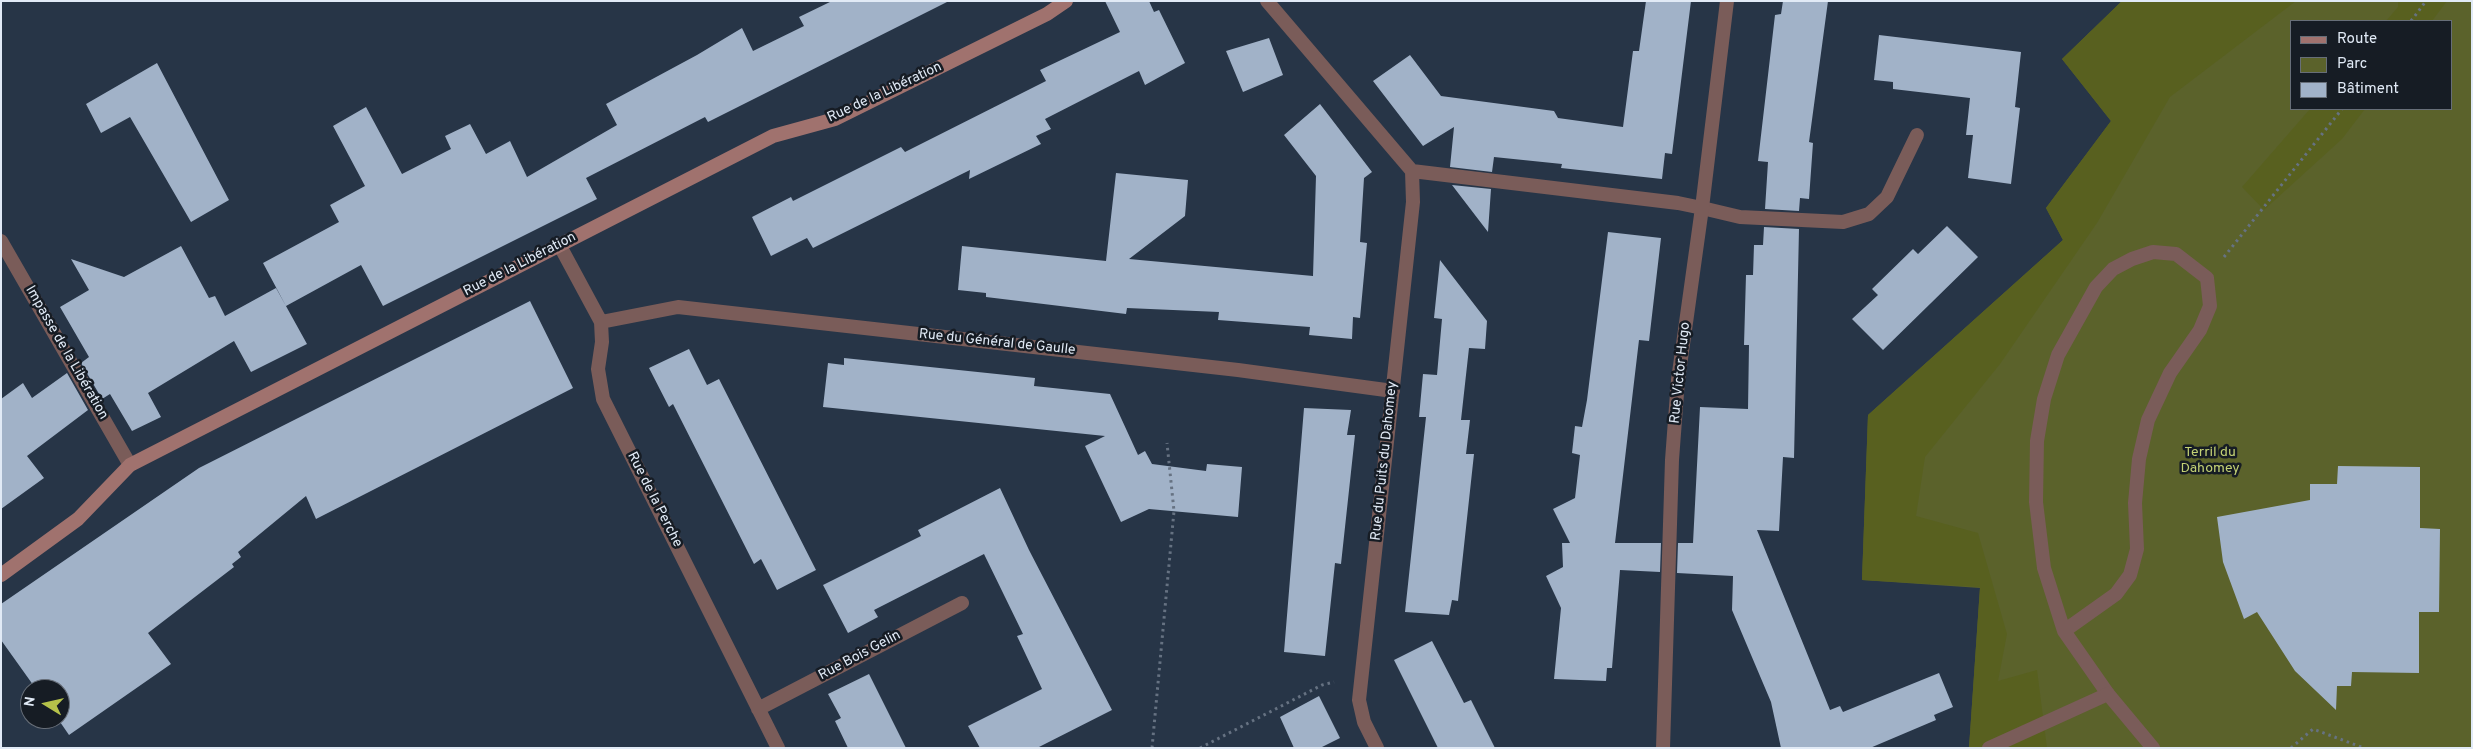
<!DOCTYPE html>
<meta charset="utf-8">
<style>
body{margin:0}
#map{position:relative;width:2473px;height:749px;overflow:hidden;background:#273547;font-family:Overpass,sans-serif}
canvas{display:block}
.frame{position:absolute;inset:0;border:2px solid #e1eaf6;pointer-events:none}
.legend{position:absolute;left:2290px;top:20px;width:162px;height:90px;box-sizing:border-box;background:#161c24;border:1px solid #676e78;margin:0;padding:6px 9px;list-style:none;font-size:15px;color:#e1eaf6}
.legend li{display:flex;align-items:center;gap:10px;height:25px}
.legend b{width:25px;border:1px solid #676e78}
.north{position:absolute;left:20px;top:679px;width:50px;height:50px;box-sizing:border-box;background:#161c24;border:1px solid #676e78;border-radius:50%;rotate:279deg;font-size:14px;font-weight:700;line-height:20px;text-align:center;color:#e1eaf6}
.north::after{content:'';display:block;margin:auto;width:18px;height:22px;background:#b5c24a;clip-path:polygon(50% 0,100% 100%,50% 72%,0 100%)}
</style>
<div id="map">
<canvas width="2473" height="749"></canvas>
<div class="frame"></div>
<ul class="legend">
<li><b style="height:6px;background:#a0726e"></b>Route</li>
<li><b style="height:14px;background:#5b622b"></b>Parc</li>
<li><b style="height:14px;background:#a1b2c8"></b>Bâtiment</li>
</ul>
<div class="north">N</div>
</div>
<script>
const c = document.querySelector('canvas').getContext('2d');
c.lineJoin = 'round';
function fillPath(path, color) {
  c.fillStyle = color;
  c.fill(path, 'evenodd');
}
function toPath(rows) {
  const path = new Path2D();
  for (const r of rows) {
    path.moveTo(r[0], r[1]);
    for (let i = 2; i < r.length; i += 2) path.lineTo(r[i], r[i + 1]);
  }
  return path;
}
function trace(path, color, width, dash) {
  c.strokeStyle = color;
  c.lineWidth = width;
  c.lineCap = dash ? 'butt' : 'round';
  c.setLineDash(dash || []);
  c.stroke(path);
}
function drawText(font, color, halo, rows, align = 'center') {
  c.font = font + ' Overpass,sans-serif';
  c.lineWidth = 5;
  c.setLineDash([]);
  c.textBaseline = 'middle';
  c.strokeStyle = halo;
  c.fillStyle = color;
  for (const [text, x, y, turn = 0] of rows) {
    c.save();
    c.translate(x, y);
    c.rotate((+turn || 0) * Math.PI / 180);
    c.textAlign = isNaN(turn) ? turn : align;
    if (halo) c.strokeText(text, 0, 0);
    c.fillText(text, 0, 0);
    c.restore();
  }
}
fillPath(toPath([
 [2122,1,2472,1,2472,748,1969,748,1980,588,1862,580,1868,415,2063,240,2046,208,2111,121,2062,59],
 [2292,21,2452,21,2452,109,2292,109]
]), '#5b622b');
fillPath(toPath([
 [2122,1,2296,1,2170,97,2097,223,2000,364,1925,457,1916,516,1978,533,2007,634,1998,681,2037,670,2047,748,1969,748,1980,587,1862,580,1868,415,2063,240,2046,208,2111,121,2062,59],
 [2398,1,2447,1,2432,21,2386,21,2398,7],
 [2310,109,2365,109,2342,139,2264,210,2242,187]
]), '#58601f');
fillPath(toPath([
 [832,1,949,1,708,122,705,117,586,178,597,199,383,306,361,265,286,306,263,263,339,222,330,205,365,186,333,126,366,107,402,174,451,149,445,136,470,124,486,154,510,141,527,177,617,125,606,104,697,55,742,28,753,51,804,26,799,17],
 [1105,1,1149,1,1154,12,1159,10,1185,63,1145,85,1139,71,1045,119,1051,129,1036,136,1041,144,969,179,970,170,813,248,807,238,771,256,752,217,791,197,793,201,901,147,905,152,1046,81,1040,70,1120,32],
 [1646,1,1691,1,1672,154,1665,153,1662,179,1561,168,1562,164,1494,157,1492,172,1450,167,1454,127,1423,146,1373,81,1410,55,1441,96,1554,111,1558,118,1623,127,1633,51,1639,51],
 [1783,1,1828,1,1809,142,1813,143,1809,199,1800,198,1799,211,1765,209,1768,162,1758,161,1775,15,1781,14],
 [1879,35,2021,52,2015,107,2020,108,2011,184,1968,178,1973,135,1966,135,1970,98,1893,89,1893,82,1874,80],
 [1269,38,1283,75,1243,92,1226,51],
 [157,63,229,200,191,222,130,117,101,133,86,104],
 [1320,104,1372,172,1364,178,1360,242,1367,243,1360,318,1353,317,1352,339,1309,335,1310,327,1218,320,1219,312,1127,308,1126,314,986,297,986,293,958,290,962,246,1106,261,1116,173,1188,180,1185,216,1129,259,1313,276,1316,176,1284,135],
 [1452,185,1491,189,1488,232],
 [1947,226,1978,257,1883,350,1852,319,1878,295,1872,289,1913,249,1918,254],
 [1764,227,1799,229,1794,458,1783,457,1779,531,1757,530,1830,710,1840,706,1843,712,1939,673,1953,707,1934,715,1936,720,1870,748,1781,748,1771,702,1732,610,1733,576,1677,573,1678,543,1693,543,1700,407,1748,409,1749,345,1744,345,1746,275,1753,275,1754,245,1763,245],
 [1608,232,1661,238,1649,341,1639,340,1615,543,1661,543,1660,572,1620,570,1612,668,1607,668,1606,681,1554,679,1561,608,1546,576,1563,567,1562,543,1570,543,1553,509,1575,498,1580,455,1572,453,1575,426,1582,427,1587,400],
 [181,246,209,298,215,296,225,316,276,288,307,344,251,372,234,341,148,393,161,417,132,431,110,394,102,399,81,363,89,357,60,307,89,290,71,259,124,277],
 [1440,260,1487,321,1485,349,1469,348,1461,420,1470,420,1466,454,1474,454,1458,601,1452,600,1449,615,1405,612,1426,417,1419,417,1423,374,1437,375,1442,319,1434,318],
 [530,301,573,388,316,519,306,496,238,552,241,557,232,564,234,567,148,633,171,664,69,735,58,719,60,719,60,689,36,689,1,640,1,604,199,468],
 [689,349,707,385,719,379,816,570,777,590,761,559,754,564,673,404,669,407,649,368],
 [844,358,1035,378,1034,386,1110,394,1138,455,1145,451,1152,464,1206,471,1207,464,1242,467,1238,517,1149,509,1121,522,1085,446,1105,436,823,407,828,363,844,365],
 [67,373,88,410,27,456,44,478,1,509,1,399,23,383,32,398],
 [1304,408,1351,410,1347,435,1355,435,1341,564,1335,563,1325,656,1284,652],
 [2338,466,2420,467,2420,528,2440,529,2439,612,2419,612,2419,673,2352,672,2351,686,2337,686,2336,710,2295,671,2257,612,2244,619,2223,562,2217,517,2310,500,2310,484,2337,484],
 [1000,488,1029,550,1112,710,1037,748,980,748,968,726,1042,689,1017,636,1023,634,984,554,874,610,878,617,848,633,823,585,921,536,918,530],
 [1432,641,1464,703,1471,700,1495,748,1438,748,1394,660],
 [869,674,906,748,848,748,835,721,841,718,828,694],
 [1319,696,1340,738,1320,748,1294,748,1280,717]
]), '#a1b2c8');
trace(toPath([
 [2411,21,2426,1],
 [2224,257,2342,109],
 [1152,748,1174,511,1167,443],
 [1200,748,1322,685,1334,682],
 [2291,748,2313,729,2364,748]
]), '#667282', 3, [2.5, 4]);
trace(toPath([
 [1702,208,1740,217,1843,222,1869,214,1887,197,1917,135],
 [2064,631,2116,594,2130,575,2137,549,2135,503,2139,459,2148,420,2170,373,2200,330,2210,306,2207,278,2176,254,2153,252,2132,259,2113,269,2096,287,2058,355,2044,399,2037,441,2036,502,2044,568,2064,631,2108,694]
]), '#7a5c59', 14);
trace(toPath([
 [1267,1,1412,171,1413,202,1359,700,1364,722,1377,748],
 [1412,171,1678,203,1702,208],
 [1,241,130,465],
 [560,246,601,322,602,342,598,369,603,399,778,748],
 [601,322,678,307,1238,370,1393,391],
 [758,709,962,603],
 [1663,748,1672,460,1678,380,1702,208,1727,1],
 [1989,748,2108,694,2153,748]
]), '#7a5c59', 14);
trace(toPath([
 [1,575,78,519,130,465,773,136,835,119,1047,14,1066,1]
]), '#a0726e', 14);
drawText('14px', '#e1eaf6', '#161c24', [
 ["Rue de la Libération",885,93,-25],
 ["Rue de la Libération",520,265,-27],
 ["Rue du Général de Gaulle",997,343,6],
 ["Impasse de la Libération",66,353,60],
 ["Rue Victor Hugo",1681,373,-84],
 ["Rue du Puits du Dahomey",1385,461,-84],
 ["Rue de la Perche",654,500,63],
 ["Rue Bois Gelin",860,656,-28]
]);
drawText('14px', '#c4d275', '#161c24', [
 ["Terril du",2210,453],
 ["Dahomey",2210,469]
]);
</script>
